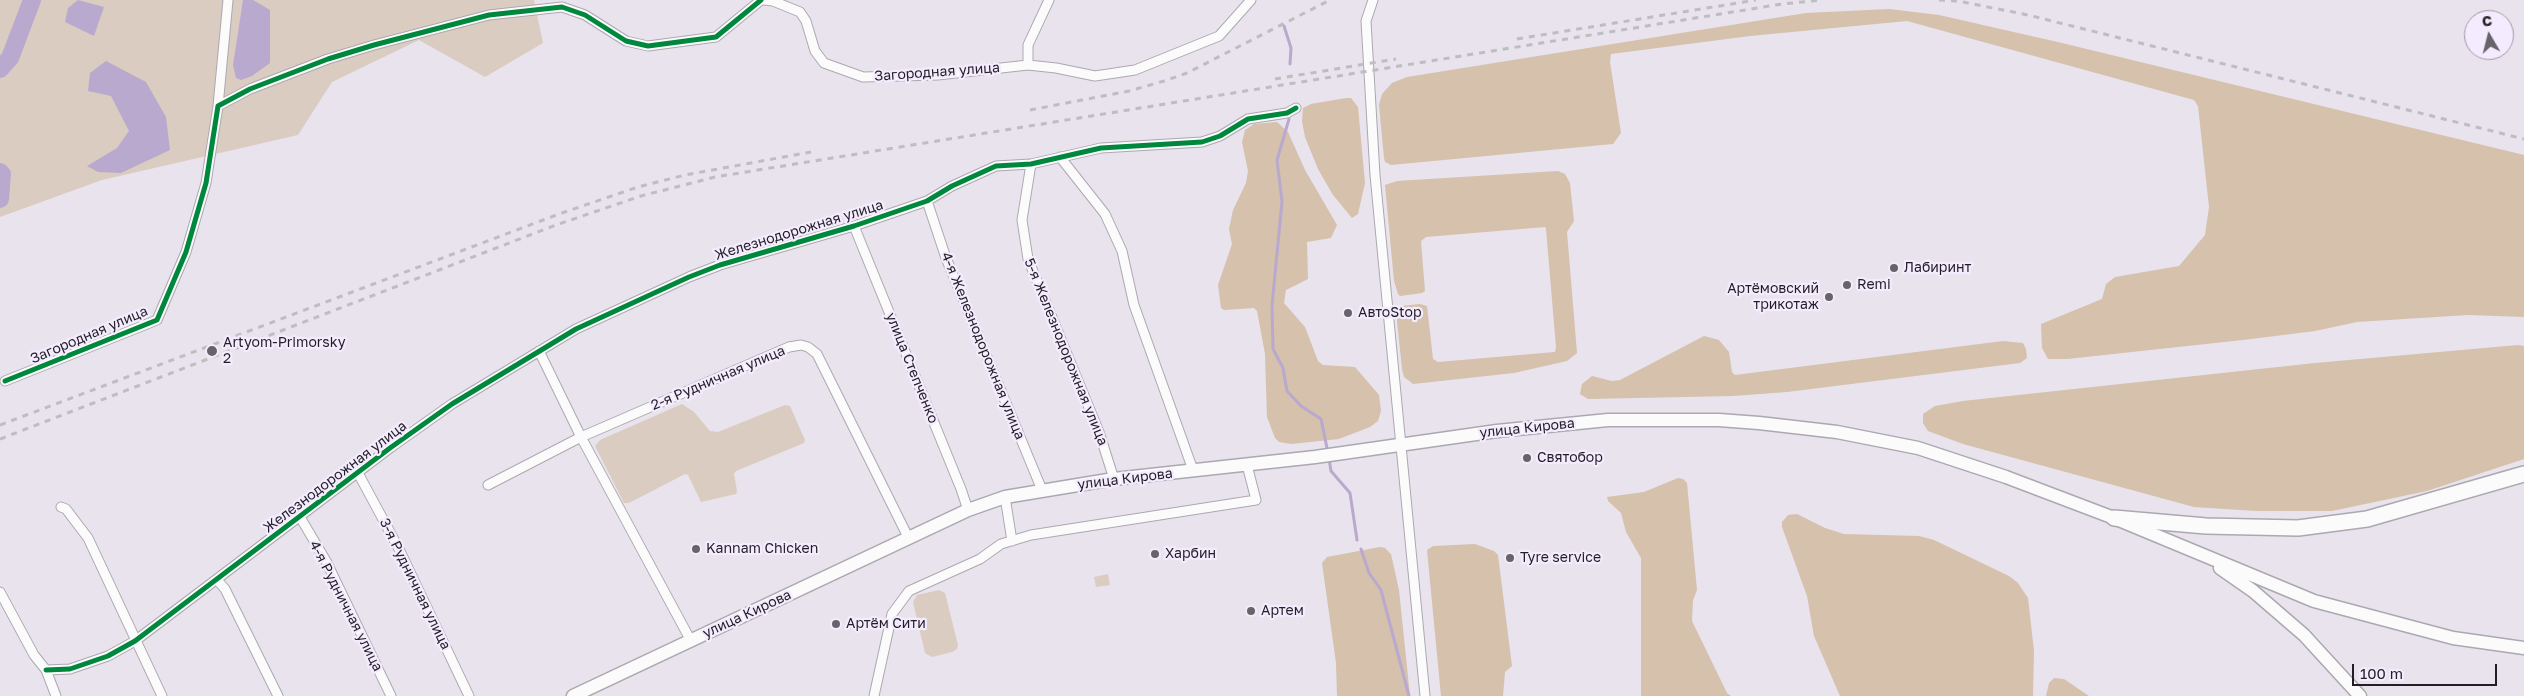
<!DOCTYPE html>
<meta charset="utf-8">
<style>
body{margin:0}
#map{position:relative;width:2524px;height:696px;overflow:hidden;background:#e8e3ed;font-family:"Golos Text",sans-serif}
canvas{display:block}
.north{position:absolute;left:2464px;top:10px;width:50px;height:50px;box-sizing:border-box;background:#f4ecfe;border:1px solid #a09aa7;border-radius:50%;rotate:352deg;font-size:14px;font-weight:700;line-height:20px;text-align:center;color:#211e25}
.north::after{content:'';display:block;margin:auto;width:18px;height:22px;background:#67636b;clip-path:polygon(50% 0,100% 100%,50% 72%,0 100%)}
.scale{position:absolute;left:2352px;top:664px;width:145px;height:22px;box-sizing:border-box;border:2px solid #211e25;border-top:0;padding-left:6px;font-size:15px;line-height:18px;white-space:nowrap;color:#211e25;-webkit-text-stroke:4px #f4ecfe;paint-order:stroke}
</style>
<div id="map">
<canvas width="2524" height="696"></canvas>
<div class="north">С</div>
<div class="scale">100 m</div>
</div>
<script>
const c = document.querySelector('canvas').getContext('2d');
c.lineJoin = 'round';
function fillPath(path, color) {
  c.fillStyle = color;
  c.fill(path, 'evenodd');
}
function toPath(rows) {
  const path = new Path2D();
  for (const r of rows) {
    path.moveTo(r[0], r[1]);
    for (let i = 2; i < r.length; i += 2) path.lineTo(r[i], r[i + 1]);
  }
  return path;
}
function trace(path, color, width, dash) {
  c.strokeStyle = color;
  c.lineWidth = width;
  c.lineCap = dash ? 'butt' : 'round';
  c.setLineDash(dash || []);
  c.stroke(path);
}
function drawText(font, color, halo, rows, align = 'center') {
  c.font = font + ' "Golos Text",sans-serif';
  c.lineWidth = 4.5;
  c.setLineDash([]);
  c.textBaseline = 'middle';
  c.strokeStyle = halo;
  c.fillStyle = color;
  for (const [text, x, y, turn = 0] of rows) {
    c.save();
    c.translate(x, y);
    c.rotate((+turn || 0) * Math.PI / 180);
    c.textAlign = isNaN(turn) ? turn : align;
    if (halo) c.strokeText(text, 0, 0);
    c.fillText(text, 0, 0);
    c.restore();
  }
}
fillPath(toPath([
 [0,0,534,0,543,43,485,77,419,40,332,82,298,135,102,180,0,217],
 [682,404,694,412,710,431,718,432,785,405,790,406,805,440,804,443,736,471,734,474,737,491,736,494,701,502,688,475,685,474,629,503,624,503,595,446,600,440],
 [1108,574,1110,585,1096,587,1094,577],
 [939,590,945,593,958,645,957,649,952,652,932,657,925,653,913,602,917,595]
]), '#daccc0');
fillPath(toPath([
 [1889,9,1939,15,2062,43,2524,155,2524,317,2468,315,2357,322,2315,331,2243,340,2067,359,2048,359,2042,348,2041,324,2102,299,2106,284,2115,277,2179,266,2205,235,2209,207,2198,106,2194,100,1907,21,1750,36,1611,54,1610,62,1621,133,1613,144,1391,165,1385,162,1384,158,1379,105,1382,94,1392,83,1407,77,1806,13],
 [1346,98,1351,98,1358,107,1365,183,1358,214,1352,218,1333,195,1318,169,1305,137,1302,121,1303,108,1311,104],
 [1277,122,1288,132,1305,170,1337,225,1331,238,1307,242,1308,279,1286,290,1284,303,1305,327,1318,361,1323,365,1355,367,1379,395,1381,411,1378,421,1370,427,1339,439,1291,444,1279,442,1275,438,1267,417,1265,354,1257,311,1254,308,1224,310,1221,308,1218,285,1232,244,1229,229,1233,210,1246,183,1248,171,1242,142,1245,130,1254,124],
 [1558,171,1565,174,1570,183,1574,221,1567,232,1577,353,1567,361,1514,373,1413,384,1404,377,1402,369,1396,311,1397,307,1401,306,1420,304,1427,306,1433,359,1438,362,1555,352,1556,347,1546,229,1545,227,1426,237,1421,241,1425,291,1422,293,1400,296,1398,294,1394,281,1385,185,1397,181],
 [1704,336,1719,340,1729,352,1732,372,1735,375,2003,341,2023,343,2026,349,2027,358,2020,363,1787,392,1733,396,1588,399,1580,394,1582,384,1592,376,1612,381,1620,380],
 [2518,345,2524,346,2524,459,2427,491,2332,511,2256,511,2194,507,1963,444,1928,431,1923,423,1923,414,1935,406,1963,401,2315,363],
 [1678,478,1683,479,1687,483,1697,590,1693,600,1692,621,1727,693,1731,696,1641,696,1641,558,1626,532,1621,513,1608,501,1607,497,1644,492],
 [1797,514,1825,528,1844,534,1919,536,1934,540,2009,576,2018,583,2028,598,2034,651,2033,696,1840,696,1814,636,1807,596,1782,527,1782,522,1788,515],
 [1475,544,1494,551,1498,555,1512,666,1505,672,1503,696,1441,696,1427,550,1433,546],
 [1380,547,1385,548,1391,554,1399,590,1410,696,1337,696,1336,663,1322,563,1327,557],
 [2054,678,2064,679,2089,696,2046,696,2049,683]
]), '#d5c1ac');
fillPath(toPath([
 [78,0,104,7,94,36,65,22,68,8],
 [243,0,253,0,270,10,270,63,252,76,241,80,236,78,233,65],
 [106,61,146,82,166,117,170,150,121,173,98,172,87,166,117,148,129,131,111,96,88,91,90,73]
]), '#baa9ce');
trace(toPath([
 [1284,26,1291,48,1290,64],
 [1289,119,1277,160,1282,202,1272,305,1273,349,1283,368,1287,391,1301,406,1321,419,1328,453],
 [1329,459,1331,471,1350,493,1357,540],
 [1361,549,1369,573,1381,590,1409,696]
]), '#baa9ce', 3);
trace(toPath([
 [0,69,10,58,32,0],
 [0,172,2,174,0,199]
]), '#baa9ce', 18);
const street = toPath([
 [764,0,773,1,800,12,806,21,815,51,824,63,863,77,938,75,1028,65,1056,68,1095,76,1135,70,1219,36,1251,0],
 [1373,0,1366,21,1375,175,1425,696],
 [1028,65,1028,45,1049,0],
 [218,106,228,0],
 [1060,157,1105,214,1122,251,1134,305,1193,470],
 [1031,164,1022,220,1028,259,1099,432,1114,479],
 [927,201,946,258,1042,490],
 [854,226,961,489,968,510],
 [539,351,581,437,691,641],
 [5,381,157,320,186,252,206,183,218,106,250,89,328,59,374,45,489,15,562,7,585,15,626,41,648,46,716,37,761,0],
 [358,473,399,549,469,696],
 [488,485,581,437,789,347,801,345,808,347,817,354,909,539],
 [1005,497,1012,541],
 [61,507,66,509,88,538,162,696],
 [300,517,326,561,391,696],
 [218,581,225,589,278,696],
 [0,592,34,655,46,670,56,696],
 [46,670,70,669,108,656,135,641,390,448,452,404,576,329,689,277,720,265,854,226,927,201,952,186,996,166,1031,164,1101,148,1202,142,1220,136,1248,119,1287,113,1296,108],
 [874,696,892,614,909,591,980,559,1001,544,1031,535,1256,500,1247,465]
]);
const primary = toPath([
 [2220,568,2253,591,2304,635,2360,696],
 [573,696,968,510,1005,497,1114,479,1315,457,1497,431,1608,420,1719,420,1759,423,1837,432,1918,448,2006,477,2114,518,2314,601,2453,638,2524,648]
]);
const highway = toPath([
 [2114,518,2206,526,2298,528,2367,519,2524,474]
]);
trace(street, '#aca8af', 11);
trace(primary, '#aca8af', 15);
trace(highway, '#aca8af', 18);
trace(street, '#fcfbfc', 9);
trace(primary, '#fcfbfc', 12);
trace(highway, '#fcfbfc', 15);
trace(toPath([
 [1939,0,1958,1,2028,15,2524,139],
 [1517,39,1756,0],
 [1275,79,1396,59],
 [1030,110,1129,91,1164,81,1187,73,1330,0],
 [0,425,559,214,638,187,685,175,811,152],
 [0,439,556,225,641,196,715,177,1782,4,1822,0]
]), '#bebdbf', 3, [6, 6]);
trace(toPath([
 [5,381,157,320,186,252,206,183,218,106,250,89,328,59,374,45,489,15,562,7,585,15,626,41,648,46,716,37,761,0],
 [46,670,70,669,108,656,135,641,390,448,452,404,576,329,689,277,720,265,854,226,927,201,952,186,996,166,1031,164,1101,148,1202,142,1220,136,1248,119,1287,113,1296,108]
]), '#00873e', 5);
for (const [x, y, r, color] of [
 [1894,268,5,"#67636b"],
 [1847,285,5,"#67636b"],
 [1829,297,5,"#67636b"],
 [1348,313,5,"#67636b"],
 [212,351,6,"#67636b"],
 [1527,458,5,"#67636b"],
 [696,549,5,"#67636b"],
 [1155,554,5,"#67636b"],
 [1510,558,5,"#67636b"],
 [1251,611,5,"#67636b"],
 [836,624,5,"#67636b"]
]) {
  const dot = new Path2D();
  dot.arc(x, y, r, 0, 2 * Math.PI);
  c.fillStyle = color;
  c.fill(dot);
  trace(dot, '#f4ecfe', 2);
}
drawText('14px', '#211e25', '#f4ecfe', [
 ["Загородная улица",937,72,-4],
 ["Железнодорожная улица",799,230,-17],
 ["Загородная улица",89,335,-23],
 ["4-я Железнодорожная улица",983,346,68],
 ["5-я Железнодорожная улица",1066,352,68],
 ["улица Степченко",912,368,68],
 ["2-я Рудничная улица",718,378,-23],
 ["улица Кирова",1527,428,-6],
 ["Железнодорожная улица",335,477,-37],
 ["улица Кирова",1125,479,-7],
 ["3-я Рудничная улица",415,584,64],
 ["4-я Рудничная улица",346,606,63],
 ["улица Кирова",747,614,-25]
]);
drawText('14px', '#211e25', '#f4ecfe', [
 ["Лабиринт",1904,268],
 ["Remi",1857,285],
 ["Артёмовский",1819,289,"right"],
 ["трикотаж",1819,305,"right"],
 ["АвтоStop",1358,313],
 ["Artyom-Primorsky",223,343],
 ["2",223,359],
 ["Святобор",1537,458],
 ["Kannam Chicken",706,549],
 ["Харбин",1165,554],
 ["Tyre service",1520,558],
 ["Артем",1261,611],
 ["Артём Сити",846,624]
], 'left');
</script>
